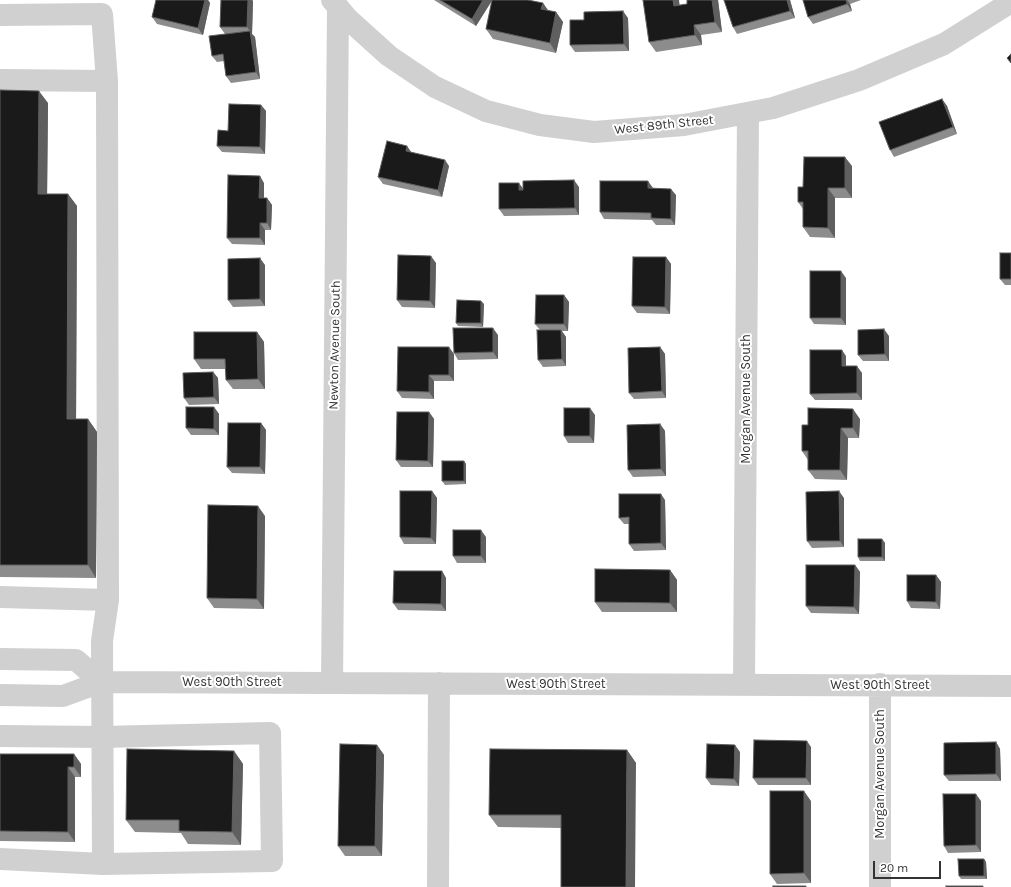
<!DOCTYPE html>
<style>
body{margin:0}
#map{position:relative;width:1011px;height:887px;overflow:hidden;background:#fff;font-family:Karla,sans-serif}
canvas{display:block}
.scale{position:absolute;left:873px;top:861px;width:68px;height:18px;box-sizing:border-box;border:2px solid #333;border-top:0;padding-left:5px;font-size:12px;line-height:14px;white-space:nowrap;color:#333;-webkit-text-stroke:3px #fff;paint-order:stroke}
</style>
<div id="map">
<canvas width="1011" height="887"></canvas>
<div class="scale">20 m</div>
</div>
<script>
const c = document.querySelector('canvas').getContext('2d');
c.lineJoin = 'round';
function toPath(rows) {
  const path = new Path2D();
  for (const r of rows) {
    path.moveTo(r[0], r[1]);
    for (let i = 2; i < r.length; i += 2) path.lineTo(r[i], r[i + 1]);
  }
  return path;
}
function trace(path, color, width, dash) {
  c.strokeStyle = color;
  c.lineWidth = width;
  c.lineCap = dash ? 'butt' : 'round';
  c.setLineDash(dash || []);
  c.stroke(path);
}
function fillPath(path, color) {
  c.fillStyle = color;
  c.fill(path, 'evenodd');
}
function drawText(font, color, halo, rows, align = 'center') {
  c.font = font + ' Karla,sans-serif';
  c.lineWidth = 4;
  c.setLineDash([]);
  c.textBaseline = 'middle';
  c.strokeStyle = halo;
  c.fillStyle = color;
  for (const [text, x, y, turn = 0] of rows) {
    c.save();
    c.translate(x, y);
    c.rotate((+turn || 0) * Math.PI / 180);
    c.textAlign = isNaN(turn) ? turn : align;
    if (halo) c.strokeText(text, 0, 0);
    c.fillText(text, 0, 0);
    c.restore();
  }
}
trace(toPath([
 [332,0,348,19,389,56,435,87,486,111,540,125,594,132,684,125,773,108,859,80,944,44,1011,2],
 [0,15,102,14,107,81],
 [0,80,107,81,108,600,102,641,103,864],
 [0,597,108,600],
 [0,659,76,660,101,682],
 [332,683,338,8],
 [744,684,748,113],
 [0,695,63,696,101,682,1011,686],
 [0,736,102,737,270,733,272,861,103,864,0,859],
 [438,887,439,683],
 [880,887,880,684]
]), '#d0d0d0', 22);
fillPath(toPath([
 [156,0,208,0,210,3,203,35,157,24,152,17],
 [221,0,252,0,253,1,252,34,255,37,260,79,231,83,226,76,224,61,217,62,212,56,228,34,225,34,220,27],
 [434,0,492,0,543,3,548,11,556,12,563,22,556,53,493,39,486,29,492,1,476,26],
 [718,0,722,32,701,35,702,45,656,52,649,42,679,5],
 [790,0,795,18,737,34,733,27],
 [803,0,861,0,850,4,852,11,813,24,808,17],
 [628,18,629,51,575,52,570,45,584,20],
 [0,90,48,103,47,194,68,194,77,206,76,419,88,419,97,432,96,578,0,577],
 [942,99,947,106,957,134,894,157,890,150],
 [261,105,266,111,265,154,222,152,217,146,228,131],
 [407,146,411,152,449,166,442,197,383,184,378,177],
 [852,166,852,198,835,198,835,238,810,237,803,227,803,209,798,202,803,187],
 [264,183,264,198,267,198,272,205,271,230,265,230,265,245,232,244,227,238],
 [579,187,579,215,504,216,499,209,523,189],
 [653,188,676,195,675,225,656,225,652,220,604,219,600,212],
 [1011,253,1011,285,1005,285,1000,279],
 [666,257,671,264,670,314,637,313,632,306],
 [436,263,435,308,402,307,397,300],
 [265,265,265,306,233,307,228,300],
 [846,278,846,325,814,324,810,318],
 [564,295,569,302,568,331,562,331,566,337,566,366,543,367,538,360,540,330,535,324],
 [481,301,484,304,483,327,458,326,456,323],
 [257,332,264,342,265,389,233,389,226,380,226,369,201,369,194,359],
 [498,335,498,359,458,360,454,353],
 [889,336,889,361,863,361,858,355],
 [660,347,665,354,666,398,634,399,629,393],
 [454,354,454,381,434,381,434,399,402,398,397,391],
 [846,356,846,366,862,373,862,400,815,400,810,394],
 [213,372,218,378,219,404,189,405,184,398],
 [214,407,219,414,219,435,191,435,186,428],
 [429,412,434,419,433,467,401,467,396,460],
 [595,415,594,443,568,443,564,436],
 [860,419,859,438,848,438,847,480,815,479,808,470,808,460,802,451,808,425],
 [261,423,266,430,265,474,232,473,227,467],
 [660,424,665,431,666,476,633,477,628,470],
 [464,461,466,464,466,484,445,485,442,481],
 [432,491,437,498,436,544,404,544,400,537],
 [844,498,844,547,812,548,807,541],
 [665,500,666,550,634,551,629,544,629,524,624,524,619,518],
 [265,516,264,609,214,608,207,598],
 [486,537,486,563,457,563,453,556],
 [882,539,885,543,885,561,860,561,858,557],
 [855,565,860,572,859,614,811,613,806,606],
 [670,570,677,580,677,612,602,612,595,602],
 [442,571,446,578,446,611,398,610,393,603],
 [936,575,941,582,940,609,911,608,907,601],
 [996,742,1000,749,1001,781,949,781,944,775],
 [377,745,384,755,382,856,345,856,338,846],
 [811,747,811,785,758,785,753,778],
 [627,750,636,763,561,828,498,827,489,815],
 [234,751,243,764,241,845,188,844,181,833,135,832,126,820],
 [740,752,739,786,711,785,706,778],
 [0,754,74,754,81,764,81,777,75,777,75,842,0,841],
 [811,801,811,883,777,884,770,874],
 [981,801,981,852,948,853,944,846],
 [984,859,986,862,987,879,961,879,959,876]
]), '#8c8c8c');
fillPath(toPath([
 [205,0,208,0,210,3,203,35,198,28],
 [248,0,252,0,253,1,252,34,255,37,260,79,256,72,250,31,247,27],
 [483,0,492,0,476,26,472,19],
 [673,0,679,0,681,16,674,6],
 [712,0,718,0,722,32,715,22],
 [787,0,790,0,795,18,790,11],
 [846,0,847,0,850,4,852,11,847,4],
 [543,3,550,13,541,9],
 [623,11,628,18,629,51,624,44],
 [556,12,563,22,556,53,550,43],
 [694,25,701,35,702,45,695,35],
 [39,91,48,103,47,206,38,194],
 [942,99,947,106,957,134,953,127],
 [261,105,266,111,265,154,260,147],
 [407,146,411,152,406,151],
 [845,157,852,166,852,198,845,188],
 [445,160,449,166,442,197,438,190],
 [260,176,264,183,264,204,259,198],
 [574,180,579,187,579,215,575,208],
 [648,181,653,188,648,188],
 [519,183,524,190,519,190],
 [828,188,835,198,835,238,828,228],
 [671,189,676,195,675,225,671,219],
 [68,194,77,206,76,432,67,419],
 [267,198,272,205,271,230,267,223],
 [260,223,265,230,265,245,260,238],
 [431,256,436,263,435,308,430,301],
 [666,257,671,264,670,314,665,307],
 [260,258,265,265,265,306,260,299],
 [841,271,846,278,846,325,841,318],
 [564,295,569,302,568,331,564,324],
 [481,301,484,304,483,327,481,323],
 [493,328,498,335,498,359,493,352],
 [884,329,889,336,889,361,885,354],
 [561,330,566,337,566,366,562,359],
 [257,332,264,342,265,389,258,379],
 [449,347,454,354,454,381,449,375],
 [660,347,665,354,666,398,662,391],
 [842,350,846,356,846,373,842,366],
 [857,366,862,373,862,400,857,393],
 [213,372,218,378,219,404,214,397],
 [429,375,434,381,434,399,429,392],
 [214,407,219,414,219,435,214,429],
 [590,408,595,415,594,443,590,436],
 [853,409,860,419,859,438,853,428],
 [429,412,434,419,433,467,428,461],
 [88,419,97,432,96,578,88,565],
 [261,423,266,430,265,474,260,467],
 [660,424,665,431,666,476,661,469],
 [841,428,848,438,847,480,840,470],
 [464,461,466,464,466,484,464,481],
 [432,491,437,498,436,544,431,538],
 [839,491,844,498,844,547,840,541],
 [661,494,665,500,666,550,661,543],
 [258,506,265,516,264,609,257,599],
 [481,530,486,537,486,563,481,556],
 [882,539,885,543,885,561,882,557],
 [855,565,860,572,859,614,854,607],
 [670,570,677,580,677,612,670,603],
 [442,571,446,578,446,611,441,604],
 [936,575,941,582,940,609,936,602],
 [807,741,811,747,811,785,806,778],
 [996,742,1000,749,1001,781,996,774],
 [377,745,384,755,382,856,375,846],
 [735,745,740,752,739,786,734,779],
 [627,750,636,763,635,887,626,887],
 [234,751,243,764,241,845,232,832],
 [74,754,81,764,81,777,74,767],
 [68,767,75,777,75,842,68,832],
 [804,791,811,801,811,883,804,873],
 [976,794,981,801,981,852,976,845],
 [984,859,986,862,987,879,984,876]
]), '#5f5f5f');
const building = toPath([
 [156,0,205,0,198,28,152,17,156,0],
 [221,0,248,0,247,27,220,27,221,0],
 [440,0,483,0,472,19,440,0],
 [492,0,528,0,543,3,541,9,556,12,550,43,486,29,492,0],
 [643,0,673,0,674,6,687,4,687,0,712,0,715,22,694,25,695,35,649,42,643,0],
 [724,0,787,0,790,11,733,27,724,0],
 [803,0,846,0,847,4,808,17,803,0],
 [623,11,624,44,570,45,570,20,584,20,584,12,623,11],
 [250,31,256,72,226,76,223,54,212,56,209,36,250,31],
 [1011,54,1011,63,1007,58,1011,54],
 [0,90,39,91,38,194,68,194,67,419,88,419,88,565,0,565,0,90],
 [942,99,953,127,890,150,879,122,942,99],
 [229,104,261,105,260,147,217,146,218,130,228,131,229,104],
 [387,141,407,146,406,151,445,160,438,190,378,177,387,141],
 [804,157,845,157,845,188,828,188,828,228,803,227,803,202,798,202,798,187,803,187,804,157],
 [228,175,260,176,259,198,267,198,267,223,260,223,260,238,227,238,228,175],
 [574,180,575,208,499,209,499,183,519,183,519,190,523,190,523,181,574,180],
 [600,181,648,181,648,188,671,189,671,219,651,218,651,213,600,212,600,181],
 [1000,253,1011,253,1011,279,1000,279,1000,253],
 [398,255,431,256,430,301,397,300,398,255],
 [633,257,666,257,665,307,632,306,633,257],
 [260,258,260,299,228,300,228,259,260,258],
 [810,271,841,271,841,318,810,318,810,271],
 [536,295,564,295,564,324,535,324,536,295],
 [457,300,481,301,481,323,456,323,457,300],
 [453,328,493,328,493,352,454,353,453,328],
 [884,329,885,354,858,355,858,330,884,329],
 [537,330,561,330,562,359,538,360,537,330],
 [194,332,257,332,258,379,226,380,225,359,194,359,194,332],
 [398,347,449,347,449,375,429,375,429,392,397,391,398,347],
 [660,347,662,391,629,393,628,348,660,347],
 [810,350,842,350,842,366,857,366,857,393,810,394,810,350],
 [213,372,214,397,184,398,183,373,213,372],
 [186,407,214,407,214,429,186,428,186,407],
 [564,408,590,408,590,436,564,436,564,408],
 [808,408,853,409,853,428,841,428,840,470,808,470,808,451,802,451,802,425,808,425,808,408],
 [397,412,429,412,428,461,396,460,397,412],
 [228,423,261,423,260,467,227,467,228,423],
 [660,424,661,469,628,470,627,425,660,424],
 [442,461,464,461,464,481,442,481,442,461],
 [400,491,432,491,431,538,400,537,400,491],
 [839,491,840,541,807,541,806,492,839,491],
 [619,494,661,494,661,543,629,544,629,517,619,518,619,494],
 [208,505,258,506,257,599,207,598,208,505],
 [453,530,481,530,481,556,453,556,453,530],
 [858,539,882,539,882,557,858,557,858,539],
 [806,565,855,565,854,607,806,606,806,565],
 [595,569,670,570,670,603,595,602,595,569],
 [394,571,442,571,441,604,393,603,394,571],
 [907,575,936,575,936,602,907,601,907,575],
 [754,740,807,741,806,778,753,778,754,740],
 [996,742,996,774,944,775,944,743,996,742],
 [340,744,377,745,375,846,338,846,340,744],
 [707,744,735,745,734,779,706,778,707,744],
 [127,749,234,751,232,832,179,831,179,820,126,820,127,749],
 [490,749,627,750,626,887,561,887,561,815,489,815,490,749],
 [0,754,74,754,74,767,68,767,68,832,0,831,0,754],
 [770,791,804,791,804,873,770,874,770,791],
 [943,794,976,794,976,845,944,846,943,794],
 [958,859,984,859,984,876,959,876,958,859],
 [773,886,806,886,806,887,773,887,773,886],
 [946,886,983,886,983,887,946,887,946,886]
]);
fillPath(building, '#1a1a1a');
trace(building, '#5f5f5f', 1);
drawText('13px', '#333', '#fff', [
 ["West 89th Street",664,125,-6],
 ["Newton Avenue South",335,345,-89],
 ["Morgan Avenue South",746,399,-90],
 ["West 90th Street",232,682],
 ["West 90th Street",556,684],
 ["West 90th Street",880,685],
 ["Morgan Avenue South",880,774,-90]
]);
</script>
